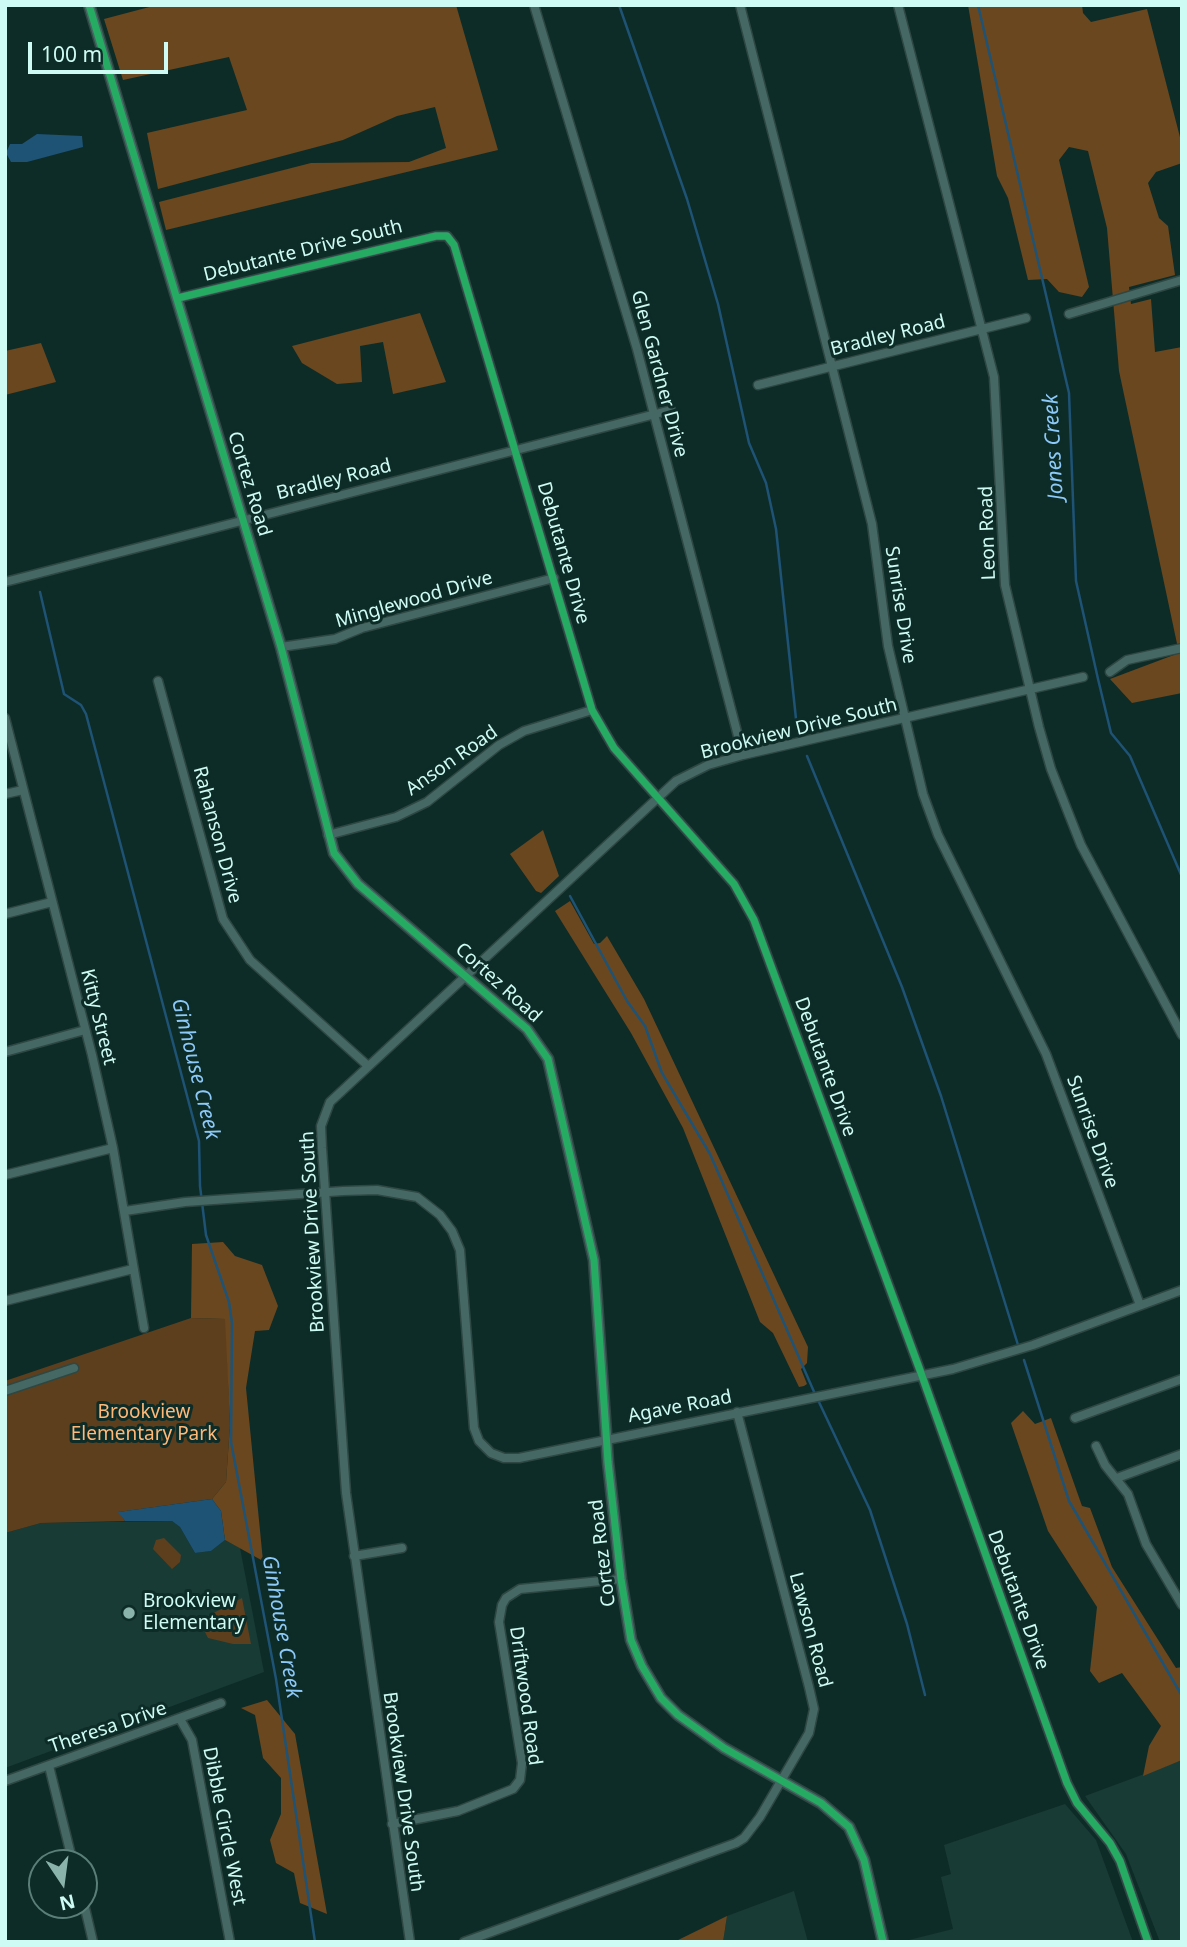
<!DOCTYPE html>
<style>
body{margin:0}
#map{position:relative;width:1187px;height:1947px;overflow:hidden;background:#0d2c28;font-family:"Noto Sans",sans-serif}
canvas{display:block}
.frame{position:absolute;inset:0;border:7px solid #cefbf3;pointer-events:none}
.north{position:absolute;left:28px;top:1849px;width:70px;height:70px;box-sizing:border-box;background:#0d2c28;border:2px solid #5a7f79;border-radius:50%;rotate:167deg;font-size:19px;font-weight:700;line-height:28px;text-align:center;color:#cefbf3}
.north::after{content:'';display:block;margin:auto;width:24px;height:32px;background:#8ab3ac;clip-path:polygon(50% 0,100% 100%,50% 72%,0 100%)}
.scale{position:absolute;left:28px;top:42px;width:140px;height:32px;box-sizing:border-box;border:4px solid #cefbf3;border-top:0;padding-left:9px;font-size:21px;line-height:24px;white-space:nowrap;color:#cefbf3;-webkit-text-stroke:5px #0d2c28;paint-order:stroke}
</style>
<div id="map">
<canvas width="1187" height="1947"></canvas>
<div class="frame"></div>
<div class="north">N</div>
<div class="scale">100 m</div>
</div>
<script>
const c = document.querySelector('canvas').getContext('2d');
c.lineJoin = 'round';
function fillPath(path, color) {
  c.fillStyle = color;
  c.fill(path, 'evenodd');
}
function toPath(rows) {
  const path = new Path2D();
  for (const r of rows) {
    path.moveTo(r[0], r[1]);
    for (let i = 2; i < r.length; i += 2) path.lineTo(r[i], r[i + 1]);
  }
  return path;
}
function trace(path, color, width, dash) {
  c.strokeStyle = color;
  c.lineWidth = width;
  c.lineCap = dash ? 'butt' : 'round';
  c.setLineDash(dash || []);
  c.stroke(path);
}
function drawText(font, color, halo, rows, align = 'center') {
  c.font = font + ' "Noto Sans",sans-serif';
  c.lineWidth = 6;
  c.setLineDash([]);
  c.textBaseline = 'middle';
  c.strokeStyle = halo;
  c.fillStyle = color;
  for (const [text, x, y, turn = 0] of rows) {
    c.save();
    c.translate(x, y);
    c.rotate((+turn || 0) * Math.PI / 180);
    c.textAlign = isNaN(turn) ? turn : align;
    if (halo) c.strokeText(text, 0, 0);
    c.fillText(text, 0, 0);
    c.restore();
  }
}
fillPath(toPath([
 [172,1521,180,1527,195,1553,211,1551,225,1540,240,1548,264,1672,5,1768,5,1533,41,1523],
 [1182,1760,1182,1942,1160,1942,1126,1854,1085,1796],
 [1065,1804,1096,1840,1133,1942,901,1942,953,1929,941,1877,951,1874,944,1845],
 [794,1891,808,1942,723,1942,727,1916]
]), '#183b36');
fillPath(toPath([
 [191,1318,226,1319,230,1425,226,1482,212,1499,119,1512,125,1521,41,1523,5,1533,5,1381],
 [164,1538,181,1555,180,1562,172,1569,153,1549,156,1540],
 [242,1598,251,1644,233,1644,208,1638,202,1626,204,1618]
]), '#5d3f1d');
fillPath(toPath([
 [157,5,456,5,498,150,166,230,159,202,311,163,409,162,446,148,435,107,397,116,343,140,158,189,147,133,247,110,229,57,123,80,104,19],
 [968,5,1082,5,1083,13,1091,22,1147,9,1182,145,1182,163,1156,172,1148,183,1159,218,1168,226,1175,275,1129,287,1131,304,1151,299,1155,352,1182,347,1182,693,1132,703,1110,679,1179,653,1119,371,1107,228,1088,151,1069,147,1059,160,1089,287,1082,297,1059,292,1047,279,1028,280,1008,198,997,176],
 [420,313,446,382,393,394,383,342,360,346,362,382,337,384,302,363,292,346],
 [41,343,56,382,5,395,5,351],
 [543,830,559,876,541,893,536,891,510,854],
 [570,901,594,944,600,943,607,936,644,999,808,1347,807,1363,801,1369,807,1384,804,1386,799,1387,773,1333,760,1322,683,1128,631,1033,555,911],
 [223,1242,235,1256,262,1265,278,1306,269,1330,255,1331,246,1388,263,1561,225,1540,221,1511,212,1499,226,1482,230,1425,225,1319,191,1318,192,1244],
 [1023,1411,1035,1424,1051,1418,1082,1506,1090,1508,1112,1567,1176,1668,1182,1667,1182,1760,1143,1776,1149,1746,1161,1726,1122,1673,1099,1683,1090,1671,1097,1607,1048,1531,1011,1423],
 [267,1700,295,1734,327,1914,300,1903,294,1873,276,1863,270,1840,281,1814,281,1778,263,1758,255,1715,241,1708],
 [727,1916,723,1942,674,1942]
]), '#6a471f');
fillPath(toPath([
 [37,134,82,136,83,147,27,162,11,162,6,153,10,144,22,144],
 [212,1499,221,1511,225,1540,211,1551,195,1553,180,1527,172,1521,125,1521,118,1512]
]), '#1e5375');
trace(toPath([
 [619,5,687,199,718,304,749,443,766,483,776,529,796,719,801,731],
 [978,5,1069,393,1076,581,1098,679,1111,733,1130,756,1182,877],
 [40,592,64,694,81,705,86,714,199,1141,200,1186,206,1235,229,1302,232,1323,231,1442,276,1679,315,1942],
 [807,756,902,987,941,1096,1018,1345],
 [570,896,627,1001,645,1026,662,1073,710,1154,815,1394],
 [1024,1360,1069,1501,1182,1696],
 [818,1400,870,1510,907,1624,925,1695]
]), '#1e5375', 2.5);
const minor = toPath([
 [534,5,637,349,743,755],
 [740,5,872,524,888,646,923,794,938,835,1046,1054,1140,1305],
 [898,5,994,377,1005,585,1039,727,1051,769,1081,845,1182,1035],
 [178,298,436,236,447,236,454,245,592,710,614,748,734,884,754,920,921,1373,1067,1783,1077,1803,1110,1843,1120,1861,1148,1942],
 [1069,314,1182,280],
 [758,385,1026,318],
 [5,582,671,410],
 [281,647,335,639,362,628,554,578],
 [1110,672,1127,660,1182,648],
 [158,681,223,919,250,960,367,1065],
 [5,718,92,1055,113,1148,144,1328],
 [5,794,23,790],
 [328,835,396,817,427,802,499,745,524,731,592,710],
 [5,914,52,902],
 [5,1052,85,1030],
 [5,1175,113,1148],
 [125,1211,185,1202,343,1191,377,1190,417,1197,440,1215,452,1231,460,1250,474,1428,479,1441,491,1453,504,1458,519,1458,953,1369,1033,1345,1182,1290],
 [5,1301,133,1269],
 [5,1391,74,1368],
 [1075,1418,1182,1379],
 [1096,1446,1105,1465,1128,1494,1146,1544,1182,1605],
 [1117,1478,1182,1454],
 [354,1556,402,1548],
 [180,1719,192,1740,230,1942],
 [49,1766,73,1863],
 [5,1781,221,1703],
 [392,1824,458,1811,513,1789,520,1780,522,1763,499,1622,502,1605,506,1598,520,1589,621,1579],
 [84,1904,93,1942],
 [410,1942,346,1493,322,1148,321,1126,330,1102,676,781,708,765,743,755,1083,677],
 [464,1942,736,1843,744,1838,760,1817,809,1733,814,1709,809,1687,737,1412]
]);
const tertiary = toPath([
 [89,5,281,647,334,853,358,884,527,1029,548,1059,594,1260,608,1462,621,1579,631,1640,642,1666,661,1698,678,1715,724,1748,821,1803,849,1827,864,1860,883,1942]
]);
trace(minor, '#2e4743', 11);
trace(tertiary, '#2e4743', 13);
trace(minor, '#456864', 8);
trace(tertiary, '#456864', 10);
trace(toPath([
 [89,5,281,647,334,853,358,884,527,1029,548,1059,594,1260,608,1462,621,1579,631,1640,642,1666,661,1698,678,1715,724,1748,821,1803,849,1827,864,1860,883,1942],
 [178,298,436,236,447,236,454,245,592,710,614,748,734,884,754,920,921,1373,1067,1783,1077,1803,1110,1843,1120,1861,1148,1942]
]), '#26ab63', 7);
for (const [x, y, r, color] of [
 [129,1613,7,"#8ab3ac"]
]) {
  const dot = new Path2D();
  dot.arc(x, y, r, 0, 2 * Math.PI);
  c.fillStyle = color;
  c.fill(dot);
  trace(dot, '#0d2c28', 2.5);
}
drawText('19px', '#cefbf3', '#0d2c28', [
 ["Debutante Drive South",303,251,-14],
 ["Bradley Road",888,336,-14],
 ["Glen Gardner Drive",659,374,75],
 ["Bradley Road",334,480,-14],
 ["Cortez Road",249,484,73],
 ["Leon Road",988,533,-92],
 ["Debutante Drive",563,553,74],
 ["Minglewood Drive",414,600,-16],
 ["Sunrise Drive",900,605,81],
 ["Brookview Drive South",799,729,-14],
 ["Anson Road",452,761,-35],
 ["Rahanson Drive",217,835,75],
 ["Cortez Road",498,983,42],
 ["Kitty Street",98,1017,76],
 ["Debutante Drive",825,1067,70],
 ["Sunrise Drive",1092,1132,70],
 ["Brookview Drive South",313,1232,-93],
 ["Agave Road",680,1407,-11],
 ["Cortez Road",603,1553,-97],
 ["Debutante Drive",1018,1600,70],
 ["Lawson Road",810,1630,75],
 ["Driftwood Road",525,1696,82],
 ["Theresa Drive",108,1728,-19],
 ["Brookview Drive South",403,1792,82],
 ["Dibble Circle West",224,1826,79]
]);
drawText('19px', '#feb878', '#0d2c28', [
 ["Brookview",144,1413],
 ["Elementary Park",144,1435]
]);
drawText('19px', '#cefbf3', '#0d2c28', [
 ["Brookview",143,1602],
 ["Elementary",143,1624]
], 'left');
drawText('italic 21px', '#8cc9f8', '#0d2c28', [
 ["Jones Creek",1054,447,-93],
 ["Ginhouse Creek",195,1069,76],
 ["Ginhouse Creek",281,1627,80]
]);
</script>
